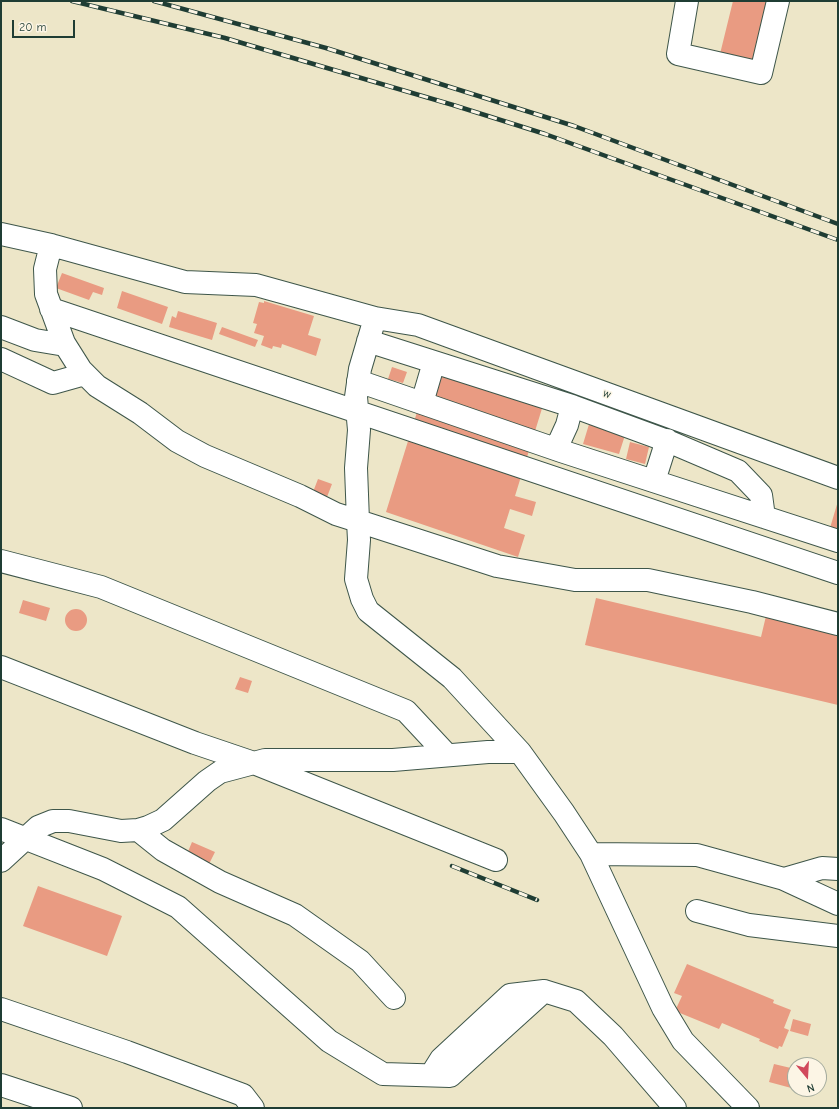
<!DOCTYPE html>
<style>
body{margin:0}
#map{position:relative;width:839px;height:1109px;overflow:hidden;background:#ede6c8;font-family:"Comic Neue",sans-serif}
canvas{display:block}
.frame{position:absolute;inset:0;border:2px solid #1f3d34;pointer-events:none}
.north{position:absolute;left:787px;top:1057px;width:40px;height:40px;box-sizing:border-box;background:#fcf5e5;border:1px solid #a4ab9e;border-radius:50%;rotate:162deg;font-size:11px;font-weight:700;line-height:16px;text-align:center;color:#1f3d34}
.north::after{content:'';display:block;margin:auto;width:14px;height:18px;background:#d1495b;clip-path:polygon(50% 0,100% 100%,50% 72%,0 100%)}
.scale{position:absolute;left:12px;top:20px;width:63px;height:18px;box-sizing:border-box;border:2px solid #1f3d34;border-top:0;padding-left:5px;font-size:12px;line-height:14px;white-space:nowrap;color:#1f3d34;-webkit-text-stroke:3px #fcf5e5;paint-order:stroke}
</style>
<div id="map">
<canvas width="839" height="1109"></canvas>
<div class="frame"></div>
<div class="north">N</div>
<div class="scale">20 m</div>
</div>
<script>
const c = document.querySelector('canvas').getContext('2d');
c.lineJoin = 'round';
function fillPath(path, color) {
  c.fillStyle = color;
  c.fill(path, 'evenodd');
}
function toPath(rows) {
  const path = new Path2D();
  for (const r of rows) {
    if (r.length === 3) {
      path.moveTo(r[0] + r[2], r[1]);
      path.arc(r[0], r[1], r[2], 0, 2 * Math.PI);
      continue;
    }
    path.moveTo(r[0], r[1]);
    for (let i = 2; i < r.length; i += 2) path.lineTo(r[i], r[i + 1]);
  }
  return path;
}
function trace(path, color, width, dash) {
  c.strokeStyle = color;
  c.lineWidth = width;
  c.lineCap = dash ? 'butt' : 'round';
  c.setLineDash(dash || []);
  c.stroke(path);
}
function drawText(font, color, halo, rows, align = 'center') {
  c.font = font + ' "Comic Neue",sans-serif';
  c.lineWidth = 3;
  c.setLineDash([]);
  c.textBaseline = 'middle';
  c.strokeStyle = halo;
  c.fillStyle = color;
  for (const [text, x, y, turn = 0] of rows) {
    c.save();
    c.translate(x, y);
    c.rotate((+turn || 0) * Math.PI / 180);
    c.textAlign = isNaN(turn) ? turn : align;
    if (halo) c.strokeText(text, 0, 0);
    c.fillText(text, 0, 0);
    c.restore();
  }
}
fillPath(toPath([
 [733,1,767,1,753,63,720,54],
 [62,273,104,288,102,295,93,292,89,300,56,288],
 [122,291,168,307,162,324,117,308],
 [264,301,314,316,308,335,321,339,316,356,282,344,281,348,273,346,272,349,261,345,264,336,254,333,257,324,253,323,259,302,264,303],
 [178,311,217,323,212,340,169,327,172,316,176,318],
 [222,327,258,340,255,347,219,334],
 [392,367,407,372,403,383,388,379],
 [431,367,544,402,515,496,536,502,532,516,510,509,504,528,525,535,518,557,386,512],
 [590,421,626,432,619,454,583,444],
 [630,442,649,447,645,464,626,459],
 [318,479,332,484,327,497,313,492],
 [838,501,838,530,830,528],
 [596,598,761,637,766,616,838,633,838,705,585,645],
 [23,600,50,608,46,621,19,613],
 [76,620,11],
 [240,677,252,681,248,693,235,689],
 [192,842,215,852,209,864,187,854],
 [38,886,122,916,107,956,23,926],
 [687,964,774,1000,773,1003,791,1010,784,1028,789,1030,782,1047,779,1046,778,1049,759,1041,760,1039,722,1023,719,1029,675,1011,682,996,674,993],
 [793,1019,811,1024,808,1036,790,1031],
 [774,1064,795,1069,795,1089,769,1082]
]), '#e99b82');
const minor = toPath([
 [687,1,678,54,761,73,778,1],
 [1,234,51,245,185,282,256,285,375,318,418,325,838,478],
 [51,245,45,269,46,294,64,343,81,370,97,386,140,413,177,441,205,456,300,496,336,514,358,521,359,540,356,579,362,599,368,611,452,678,520,752],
 [51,309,838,573],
 [375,318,360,369,356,397,359,430,356,468,358,521,497,566,575,580,648,580,752,602,838,624],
 [1,327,35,340,65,345],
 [368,341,572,406],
 [1,359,53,383,85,374],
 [358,381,561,451,838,541],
 [422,403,434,362],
 [556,449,567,425,572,406,670,442,738,471,761,495,764,517],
 [654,481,667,440],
 [1,561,101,587,406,711,447,755],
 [1,667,195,743,254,763,496,860],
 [1,829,103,869,178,907,329,1041,383,1074,450,1076,544,991],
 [138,830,163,850,220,882,295,915,360,961,394,998],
 [591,854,697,855,784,879,838,904],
 [1,861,38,827,53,821,69,821,121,831,138,830,148,827,163,820,207,781,220,772,265,760,393,760,488,752,520,752,564,813,591,854,663,1008,683,1041,748,1108],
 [784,879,822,868,838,869],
 [697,911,749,925,838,936],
 [1,1009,127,1052,243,1095,253,1108],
 [431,1075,441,1059,510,995,544,991,576,1001,613,1036,675,1108],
 [1,1085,71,1108]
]);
trace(minor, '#3e564a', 24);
trace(minor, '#fff', 22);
const rail = toPath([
 [72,1,225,38,453,105,545,134,838,240],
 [154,1,326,48,574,126,838,224],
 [452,866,537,900]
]);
trace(rail, '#1f3d34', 4.5);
trace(rail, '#fcf5e5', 3, [9]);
drawText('12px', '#1f3d34', '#fcf5e5', [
 ["w",607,394,20]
]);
</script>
